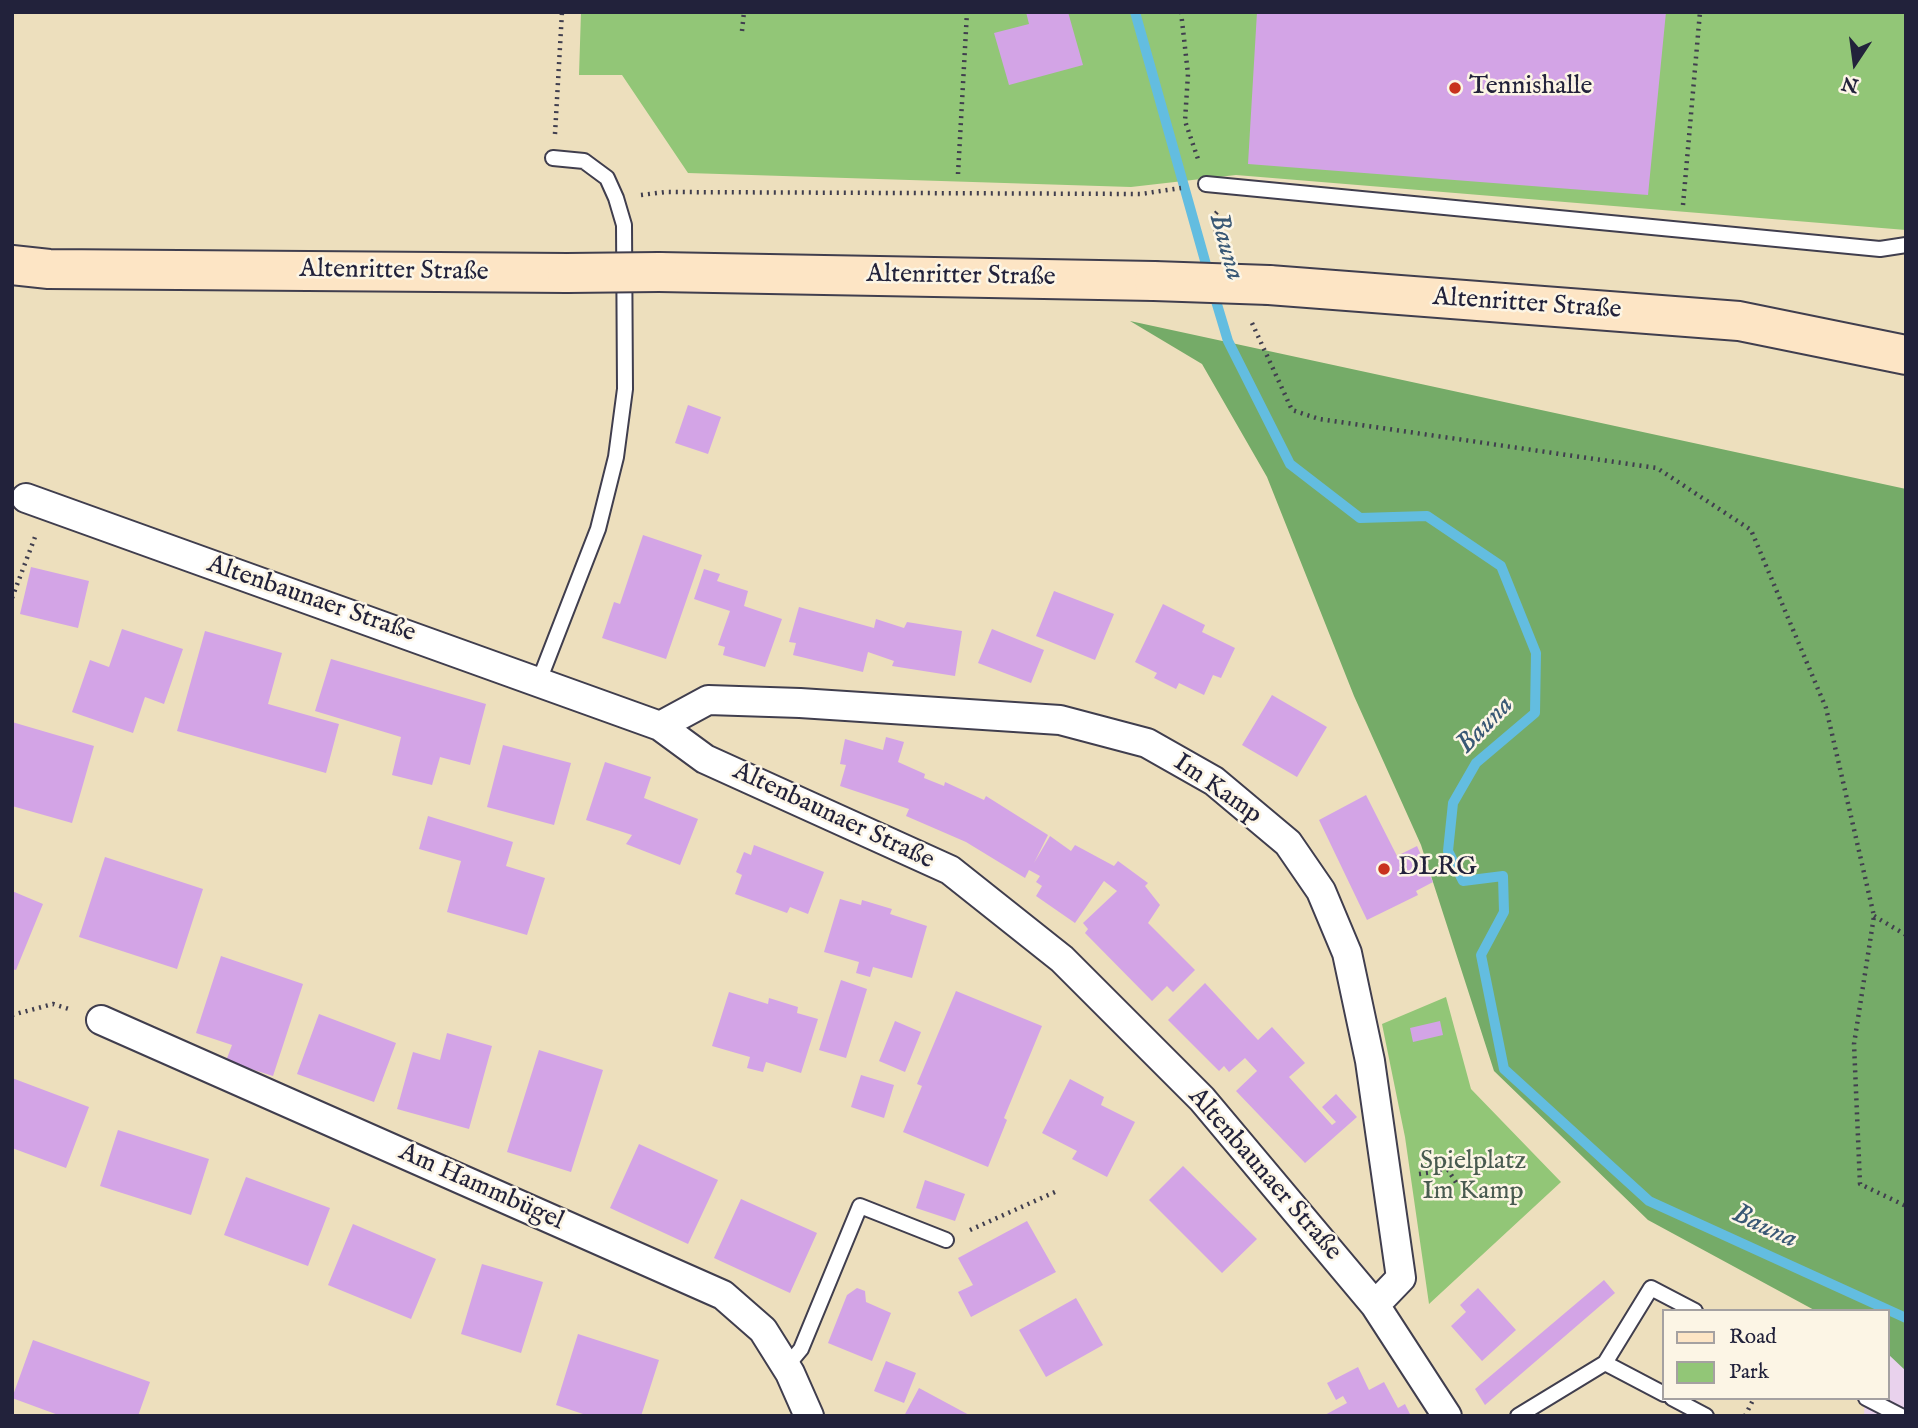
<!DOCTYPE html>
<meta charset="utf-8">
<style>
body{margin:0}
#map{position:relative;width:1918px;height:1428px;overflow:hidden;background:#eddfbd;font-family:"IM FELL English",serif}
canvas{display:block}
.frame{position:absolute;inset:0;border:14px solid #22223b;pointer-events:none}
.legend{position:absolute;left:1662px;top:1309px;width:228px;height:91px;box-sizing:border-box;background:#fcf5e5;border:2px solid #a5a1a1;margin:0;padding:9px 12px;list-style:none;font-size:21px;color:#22223b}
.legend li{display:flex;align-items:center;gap:14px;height:35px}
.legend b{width:35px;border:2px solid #a5a1a1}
.north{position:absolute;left:1820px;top:28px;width:70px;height:70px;-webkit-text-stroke:5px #fcf5e5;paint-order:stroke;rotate:193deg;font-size:19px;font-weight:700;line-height:28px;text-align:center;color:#22223b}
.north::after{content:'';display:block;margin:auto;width:24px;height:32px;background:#22223b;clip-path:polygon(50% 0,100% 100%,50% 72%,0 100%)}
</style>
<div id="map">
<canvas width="1918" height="1428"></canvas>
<div class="frame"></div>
<ul class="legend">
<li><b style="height:9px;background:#fde5c5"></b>Road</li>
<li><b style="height:19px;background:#92c677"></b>Park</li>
</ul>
<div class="north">N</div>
</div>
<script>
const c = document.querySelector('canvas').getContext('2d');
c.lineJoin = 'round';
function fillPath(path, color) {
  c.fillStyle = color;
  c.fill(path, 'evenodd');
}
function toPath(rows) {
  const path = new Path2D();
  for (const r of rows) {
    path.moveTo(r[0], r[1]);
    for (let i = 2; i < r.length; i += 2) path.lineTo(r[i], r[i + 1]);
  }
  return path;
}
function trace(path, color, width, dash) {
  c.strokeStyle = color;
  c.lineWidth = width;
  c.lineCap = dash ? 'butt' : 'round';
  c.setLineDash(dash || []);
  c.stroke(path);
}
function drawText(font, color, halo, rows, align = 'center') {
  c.font = font + ' "IM FELL English",serif';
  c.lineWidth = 5;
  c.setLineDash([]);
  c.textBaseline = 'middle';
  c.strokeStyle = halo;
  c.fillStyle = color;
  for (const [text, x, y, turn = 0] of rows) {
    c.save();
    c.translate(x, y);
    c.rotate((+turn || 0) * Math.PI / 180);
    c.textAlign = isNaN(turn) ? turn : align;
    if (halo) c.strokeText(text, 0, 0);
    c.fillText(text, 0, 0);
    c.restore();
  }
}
fillPath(toPath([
 [1906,1332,1906,1416,1864,1416,1865,1398,1888,1398,1888,1342]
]), '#e9d2ed');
fillPath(toPath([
 [581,12,1906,12,1906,230,1236,175,1131,187,688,173,622,75,579,75],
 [1446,997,1471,1089,1561,1182,1429,1304,1405,1137,1382,1024]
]), '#92c677');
fillPath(toPath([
 [1130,321,1906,489,1906,1371,1888,1354,1888,1311,1816,1311,1648,1220,1494,1071,1421,845,1354,696,1267,477,1202,364]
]), '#75ab68');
trace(toPath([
 [1135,12,1209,275],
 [1213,291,1228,341,1290,464,1360,518,1427,516,1501,566,1536,653,1535,713,1476,763,1453,803,1448,851,1463,881,1503,876,1504,912,1481,955,1504,1069,1649,1201,1906,1318]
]), '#63bde0', 10);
fillPath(toPath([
 [1026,12,1068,12,1083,65,1009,85,994,33,1029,24],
 [1257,12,1666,12,1648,195,1248,164],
 [688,405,721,417,708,454,675,443],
 [643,535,702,555,666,659,602,638,614,602,620,604],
 [31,567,89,581,78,628,20,614],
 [704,569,720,574,717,581,748,591,744,606,782,619,765,667,723,655,725,647,718,645,730,611,694,599],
 [1054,591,1114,614,1095,660,1036,636],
 [1163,604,1205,625,1202,632,1235,648,1221,678,1213,675,1204,695,1179,683,1176,689,1154,678,1157,673,1135,662],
 [799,607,874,628,876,619,904,628,907,622,962,631,955,676,892,666,894,661,868,652,863,672,793,655,796,643,789,642],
 [122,629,183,649,164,704,145,697,133,733,72,712,90,660,109,667],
 [992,629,1044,650,1031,683,978,663],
 [205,631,282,653,268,704,339,724,326,773,177,731],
 [331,659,486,704,470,765,440,757,432,785,392,775,401,737,315,711],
 [1272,695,1327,727,1297,777,1242,745],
 [12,722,94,746,72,823,12,806],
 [886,737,904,742,898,762,925,774,924,778,944,786,945,782,984,800,986,796,1048,835,1034,863,1050,836,1071,851,1075,845,1114,866,1118,861,1148,883,1145,886,1160,905,1148,923,1195,970,1173,992,1167,986,1152,1001,1085,933,1088,929,1083,923,1117,891,1104,881,1075,923,1036,896,1042,886,1036,882,1040,876,1029,870,1025,878,966,842,906,816,909,809,840,786,846,765,840,764,845,739,883,750],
 [503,745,571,763,554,825,487,807],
 [605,762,651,777,644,798,698,819,680,865,626,844,632,835,586,820],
 [1366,795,1397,856,1417,846,1433,882,1416,891,1418,895,1367,920,1319,820],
 [428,816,513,842,506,866,545,878,527,935,447,912,461,861,419,849],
 [754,845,824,872,808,914,790,907,787,913,735,894,742,875,736,872,744,852,751,855],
 [105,857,203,889,177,969,79,937],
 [12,891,43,904,16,970,12,969],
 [840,899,861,905,862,900,892,909,890,914,927,926,912,978,873,967,870,977,856,973,859,962,824,952],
 [221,956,303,984,273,1076,226,1061,232,1045,196,1033],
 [841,980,867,989,846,1058,819,1050],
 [1205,983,1258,1040,1272,1027,1305,1063,1289,1077,1332,1125,1336,1122,1322,1107,1336,1094,1357,1117,1305,1163,1236,1091,1257,1071,1245,1058,1229,1072,1224,1066,1219,1071,1168,1020],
 [956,991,1042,1026,1004,1118,1007,1120,988,1167,903,1132,922,1086,917,1084],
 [729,992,768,1004,769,998,798,1007,797,1013,818,1019,801,1073,766,1062,763,1072,747,1068,750,1057,712,1046],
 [319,1014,396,1043,374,1102,297,1074],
 [895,1021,921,1032,905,1072,879,1061],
 [1440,1021,1443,1035,1413,1042,1410,1028],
 [447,1033,492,1046,469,1129,397,1109,413,1052,440,1060],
 [539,1050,603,1070,571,1172,507,1152],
 [861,1075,894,1085,884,1118,851,1107],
 [12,1078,89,1107,66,1168,12,1148],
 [1070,1079,1104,1097,1101,1105,1135,1122,1107,1177,1072,1159,1077,1151,1042,1133],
 [118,1130,209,1159,191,1215,100,1186],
 [639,1144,718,1180,688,1244,610,1208],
 [1183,1166,1257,1239,1222,1273,1149,1200],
 [246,1177,330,1208,308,1266,224,1235],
 [925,1180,965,1194,955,1221,916,1208],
 [741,1199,817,1233,790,1293,714,1258],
 [1027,1221,1056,1272,971,1317,958,1292,973,1285,958,1258],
 [353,1224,436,1259,411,1319,328,1285],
 [482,1264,543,1282,521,1353,461,1334],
 [1604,1280,1615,1293,1485,1405,1475,1389],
 [857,1288,865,1291,866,1302,891,1313,872,1361,828,1343,847,1295],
 [1478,1288,1516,1330,1482,1361,1451,1326,1466,1312,1460,1305],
 [1076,1298,1103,1345,1046,1377,1019,1330],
 [578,1334,659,1360,641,1416,589,1416,556,1405],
 [33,1340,150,1382,138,1416,61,1416,12,1398],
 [886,1361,916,1373,904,1403,874,1391],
 [1358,1367,1369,1390,1384,1382,1398,1408,1405,1404,1411,1416,1323,1416,1347,1403,1343,1396,1336,1400,1327,1383],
 [919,1388,971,1416,904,1416]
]), '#d3a4e6');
const lane = toPath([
 [1206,184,1880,249,1906,245],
 [539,681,598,529,616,457,625,389,624,225,616,198,607,178,584,161,553,158],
 [786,1367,801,1349,860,1206,946,1240],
 [1664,1394,1605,1363,1651,1288,1695,1311],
 [1672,1398,1706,1416],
 [1866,1398,1901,1416],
 [1518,1416,1605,1363]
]);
const street = toPath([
 [26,498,660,726,705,759,950,870,1062,959,1202,1099,1375,1305,1447,1416],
 [660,726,708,700,800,703,1060,720,1147,743,1214,781,1288,843,1321,891,1347,953,1370,1061,1401,1278,1375,1305],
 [101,1020,723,1295,763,1330,790,1373,809,1416]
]);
const secondary = toPath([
 [12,265,49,269,567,273],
 [659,272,1154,281],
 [1269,285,1739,321,1906,355]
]);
trace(lane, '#403e4e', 18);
trace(street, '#403e4e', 32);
trace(secondary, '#403e4e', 42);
trace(toPath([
 [1181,12,1188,74,1185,121,1199,162],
 [742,31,744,12],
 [555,134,562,12],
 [958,174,967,12],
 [641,195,665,192,1141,194,1181,188],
 [1683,205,1700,12],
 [1217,212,1211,219,1221,245],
 [1252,323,1292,410,1319,419,1657,468,1751,530,1826,708,1874,916,1854,1044,1860,1184,1906,1206],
 [12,598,35,537],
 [1874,916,1906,935],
 [12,1015,53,1004,72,1010],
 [1419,1174,1448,1170,1457,1184],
 [970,1230,1055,1192],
 [1745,1416,1754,1398]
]), '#403e4e', 4.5, [2, 5]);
trace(lane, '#fff', 14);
trace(street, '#fff', 28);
trace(secondary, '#fde5c5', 38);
const secondaryBridge = toPath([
 [567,273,659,272],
 [1154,281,1269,285]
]);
trace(secondaryBridge, '#403e4e', 42, []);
trace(secondaryBridge, '#fde5c5', 38);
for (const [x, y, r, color] of [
 [1455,88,7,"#c8321e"],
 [1384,869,7,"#c8321e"]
]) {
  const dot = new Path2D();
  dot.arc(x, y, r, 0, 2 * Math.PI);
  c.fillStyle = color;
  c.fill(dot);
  trace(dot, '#fcf5e5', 2.5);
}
drawText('26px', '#22223b', '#fcf5e5', [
 ["Tennishalle",1469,88],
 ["DLRG",1398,869]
], 'left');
drawText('26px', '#22223b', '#fcf5e5', [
 ["Altenritter Straße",394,272,1],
 ["Altenritter Straße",961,277,1],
 ["Altenritter Straße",1527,305,4],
 ["Altenbaunaer Straße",311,600,19],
 ["Im Kamp",1217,790,35],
 ["Altenbaunaer Straße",833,817,25],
 ["Altenbaunaer Straße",1264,1175,49],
 ["Am Hammbügel",481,1188,24]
]);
drawText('26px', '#495b50', '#fcf5e5', [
 ["Spielplatz",1473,1163],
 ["Im Kamp",1473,1193]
]);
drawText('italic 28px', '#395875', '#fcf5e5', [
 ["Bauna",1225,247,74],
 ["Bauna",1486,726,-46],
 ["Bauna",1764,1228,25]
]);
</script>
